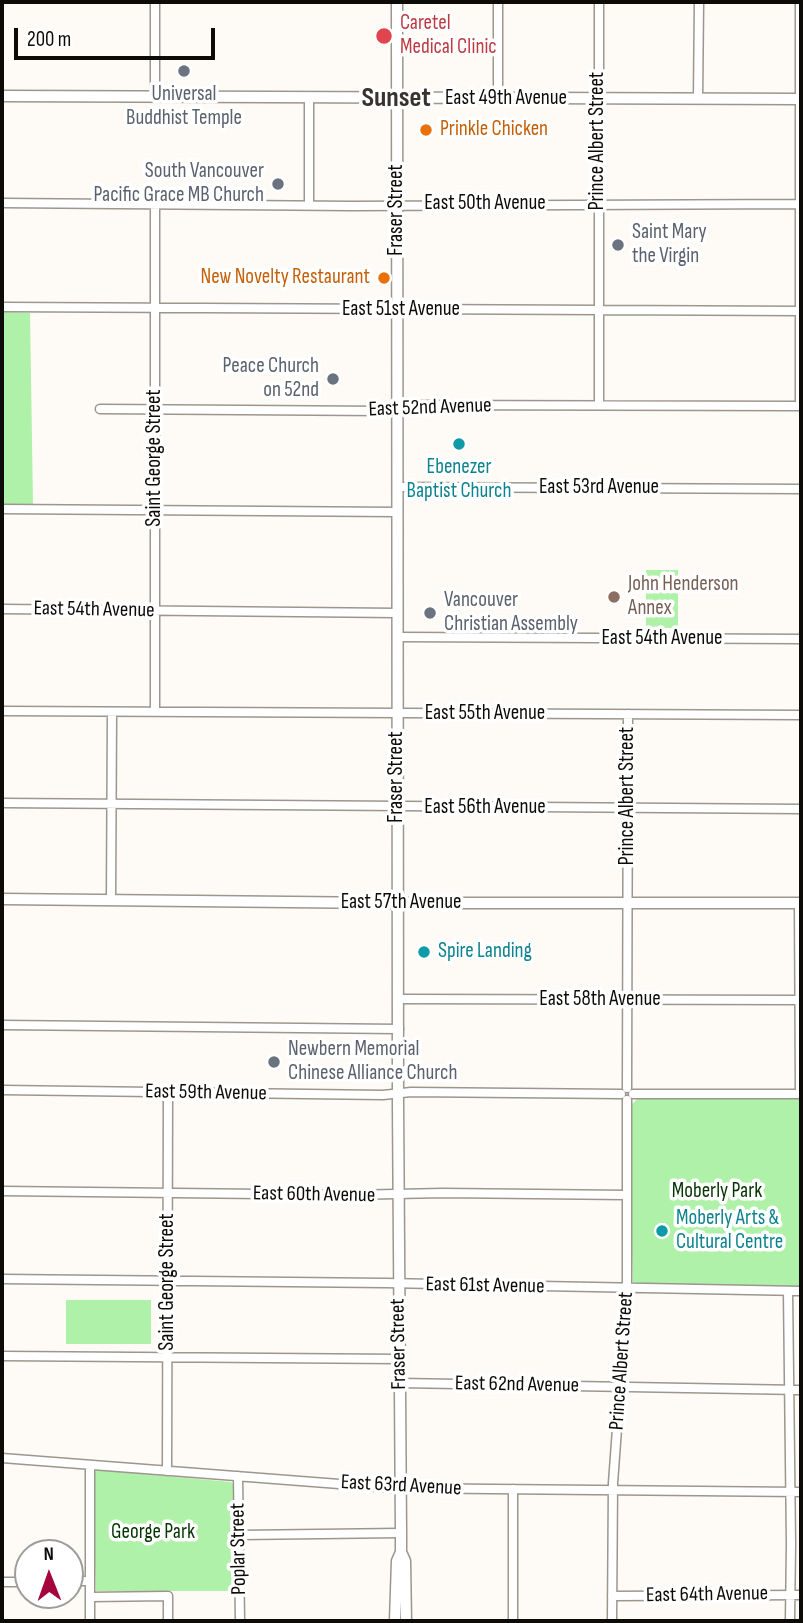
<!DOCTYPE html>
<style>
body{margin:0}
#map{position:relative;width:803px;height:1623px;overflow:hidden;background:#fefaf5;font-family:"Sofia Sans Condensed",sans-serif}
canvas{display:block}
.frame{position:absolute;inset:0;border:4px solid #0d0b08;pointer-events:none}
.north{position:absolute;left:14px;top:1539px;width:70px;height:70px;box-sizing:border-box;background:#fff;border:2px solid #9e9d9c;border-radius:50%;rotate:359deg;font-size:19px;font-weight:700;line-height:28px;text-align:center;color:#0d0b08}
.north::after{content:'';display:block;margin:auto;width:24px;height:32px;background:#a3053c;clip-path:polygon(50% 0,100% 100%,50% 72%,0 100%)}
.scale{position:absolute;left:14px;top:28px;width:201px;height:32px;box-sizing:border-box;border:4px solid #0d0b08;border-top:0;padding-left:9px;font-size:21px;line-height:24px;white-space:nowrap;color:#0d0b08;-webkit-text-stroke:5px #fff;paint-order:stroke}
</style>
<div id="map">
<canvas width="803" height="1623"></canvas>
<div class="frame"></div>
<div class="north">N</div>
<div class="scale">200 m</div>
</div>
<script>
const c = document.querySelector('canvas').getContext('2d');
c.lineJoin = 'round';
function fillPath(path, color) {
  c.fillStyle = color;
  c.fill(path, 'evenodd');
}
function toPath(rows) {
  const path = new Path2D();
  for (const r of rows) {
    path.moveTo(r[0], r[1]);
    for (let i = 2; i < r.length; i += 2) path.lineTo(r[i], r[i + 1]);
  }
  return path;
}
function trace(path, color, width, dash) {
  c.strokeStyle = color;
  c.lineWidth = width;
  c.lineCap = dash ? 'butt' : 'round';
  c.setLineDash(dash || []);
  c.stroke(path);
}
function drawText(font, color, halo, rows, align = 'center') {
  c.font = font + ' "Sofia Sans Condensed",sans-serif';
  c.lineWidth = 7;
  c.setLineDash([]);
  c.textBaseline = 'middle';
  c.strokeStyle = halo;
  c.fillStyle = color;
  for (const [text, x, y, turn = 0] of rows) {
    c.save();
    c.translate(x, y);
    c.rotate((+turn || 0) * Math.PI / 180);
    c.textAlign = isNaN(turn) ? turn : align;
    if (halo) c.strokeText(text, 0, 0);
    c.fillText(text, 0, 0);
    c.restore();
  }
}
fillPath(toPath([
 [2,312,30,313,33,505,2,505],
 [646,570,678,570,678,628,646,628],
 [637,1099,801,1099,801,1287,633,1283,632,1251,629,1248,632,1104],
 [66,1300,151,1300,151,1344,66,1344],
 [98,1470,231,1482,234,1486,238,1591,96,1591,92,1476,93,1473]
]), '#aff1a8');
const minor = toPath([
 [800,2,800,406],
 [155,97,155,2],
 [309,98,309,205],
 [498,99,498,2],
 [698,99,699,2],
 [2,203,351,206,801,204],
 [2,307,801,311],
 [599,405,599,2],
 [100,409,383,411,407,405,801,406],
 [397,487,801,489],
 [2,509,397,512],
 [2,609,397,613],
 [397,637,801,639],
 [2,711,801,715],
 [155,712,155,205],
 [2,803,801,809],
 [111,900,112,712],
 [799,903,800,1094],
 [399,999,801,1000],
 [2,1025,399,1029],
 [627,1088,628,714],
 [2,1090,383,1095,411,1092,621,1094],
 [633,1094,801,1094],
 [2,1191,348,1195,443,1193,627,1195],
 [2,1279,385,1283,801,1291],
 [788,1291,791,1544,790,1621],
 [2,1356,400,1359],
 [400,1383,801,1390],
 [2,1458,391,1488,801,1492],
 [90,1465,90,1621],
 [167,1471,168,1093],
 [238,1476,240,1621],
 [513,1489,513,1621],
 [239,1535,401,1533],
 [70,1581,90,1581],
 [2,1582,28,1582],
 [612,1596,801,1595],
 [90,1597,168,1596,168,1621],
 [612,1621,613,1483,627,1294,627,1100]
]);
const tertiary = toPath([
 [2,96,801,99],
 [2,899,386,903,801,903],
 [401,1552,405,1561,406,1621],
 [395,1621,397,1561,401,1552,401,1533,398,1104,397,2]
]);
trace(minor, '#9c968e', 11);
trace(tertiary, '#9c968e', 13);
trace(minor, '#fff', 8);
trace(tertiary, '#fff', 10);
for (const [x, y, r, color] of [
 [384,36,9,"#e0444e"],
 [184,71,7,"#6b7280"],
 [426,130,7,"#e8710a"],
 [278,184,7,"#6b7280"],
 [618,245,7,"#6b7280"],
 [384,278,7,"#e8710a"],
 [333,379,7,"#6b7280"],
 [459,444,7,"#0f9aa8"],
 [614,597,7,"#8d6e63"],
 [430,613,7,"#6b7280"],
 [424,952,7,"#0f9aa8"],
 [274,1062,7,"#6b7280"],
 [662,1231,7,"#0f9aa8"]
]) {
  const dot = new Path2D();
  dot.arc(x, y, r, 0, 2 * Math.PI);
  c.fillStyle = color;
  c.fill(dot);
  trace(dot, '#fff', 2.5);
}
drawText('21px', '#be3a42', '#fff', [
 ["Caretel",400,24],
 ["Medical Clinic",400,48]
], 'left');
drawText('21px', '#5b616d', '#fff', [
 ["Universal",184,95,"center"],
 ["Buddhist Temple",184,119,"center"],
 ["South Vancouver",264,172,"right"],
 ["Pacific Grace MB Church",264,196,"right"],
 ["Saint Mary",632,233],
 ["the Virgin",632,257],
 ["Peace Church",319,367,"right"],
 ["on 52nd",319,391,"right"],
 ["Vancouver",444,601],
 ["Christian Assembly",444,625],
 ["Newbern Memorial",288,1050],
 ["Chinese Alliance Church",288,1074]
], 'left');
drawText('21px', '#0d0b08', '#fff', [
 ["East 49th Avenue",506,99],
 ["Prince Albert Street",598,141,-90],
 ["East 50th Avenue",485,204],
 ["Fraser Street",397,210,-90],
 ["East 51st Avenue",401,310],
 ["East 52nd Avenue",430,408,-2],
 ["Saint George Street",155,458,-90],
 ["East 53rd Avenue",599,488],
 ["East 54th Avenue",94,610,1],
 ["East 54th Avenue",662,639],
 ["East 55th Avenue",485,714],
 ["Fraser Street",397,777,-90],
 ["Prince Albert Street",628,796,-90],
 ["East 56th Avenue",485,808],
 ["East 57th Avenue",401,903],
 ["East 58th Avenue",600,1000],
 ["East 59th Avenue",206,1093,1],
 ["East 60th Avenue",314,1195,1],
 ["Saint George Street",168,1282,-90],
 ["East 61st Avenue",485,1286,1],
 ["Fraser Street",399,1344,-91],
 ["Prince Albert Street",622,1361,-86],
 ["East 62nd Avenue",517,1385,1],
 ["East 63rd Avenue",401,1486,3],
 ["Poplar Street",239,1549,-91],
 ["East 64th Avenue",707,1595,-1]
]);
drawText('21px', '#c56008', '#fff', [
 ["Prinkle Chicken",440,130],
 ["New Novelty Restaurant",370,278,"right"]
], 'left');
drawText('21px', '#0d838f', '#fff', [
 ["Ebenezer",459,468,"center"],
 ["Baptist Church",459,492,"center"],
 ["Spire Landing",438,952],
 ["Moberly Arts &",676,1219],
 ["Cultural Centre",676,1243]
], 'left');
drawText('21px', '#785e54', '#fff', [
 ["John Henderson",628,585],
 ["Annex",628,609]
], 'left');
drawText('21px', '#033401', '#fff', [
 ["Moberly Park",717,1192],
 ["George Park",153,1533]
]);
drawText('bold 28px', '#38332c', '#fff', [
 ["Sunset",396,99]
]);
</script>
